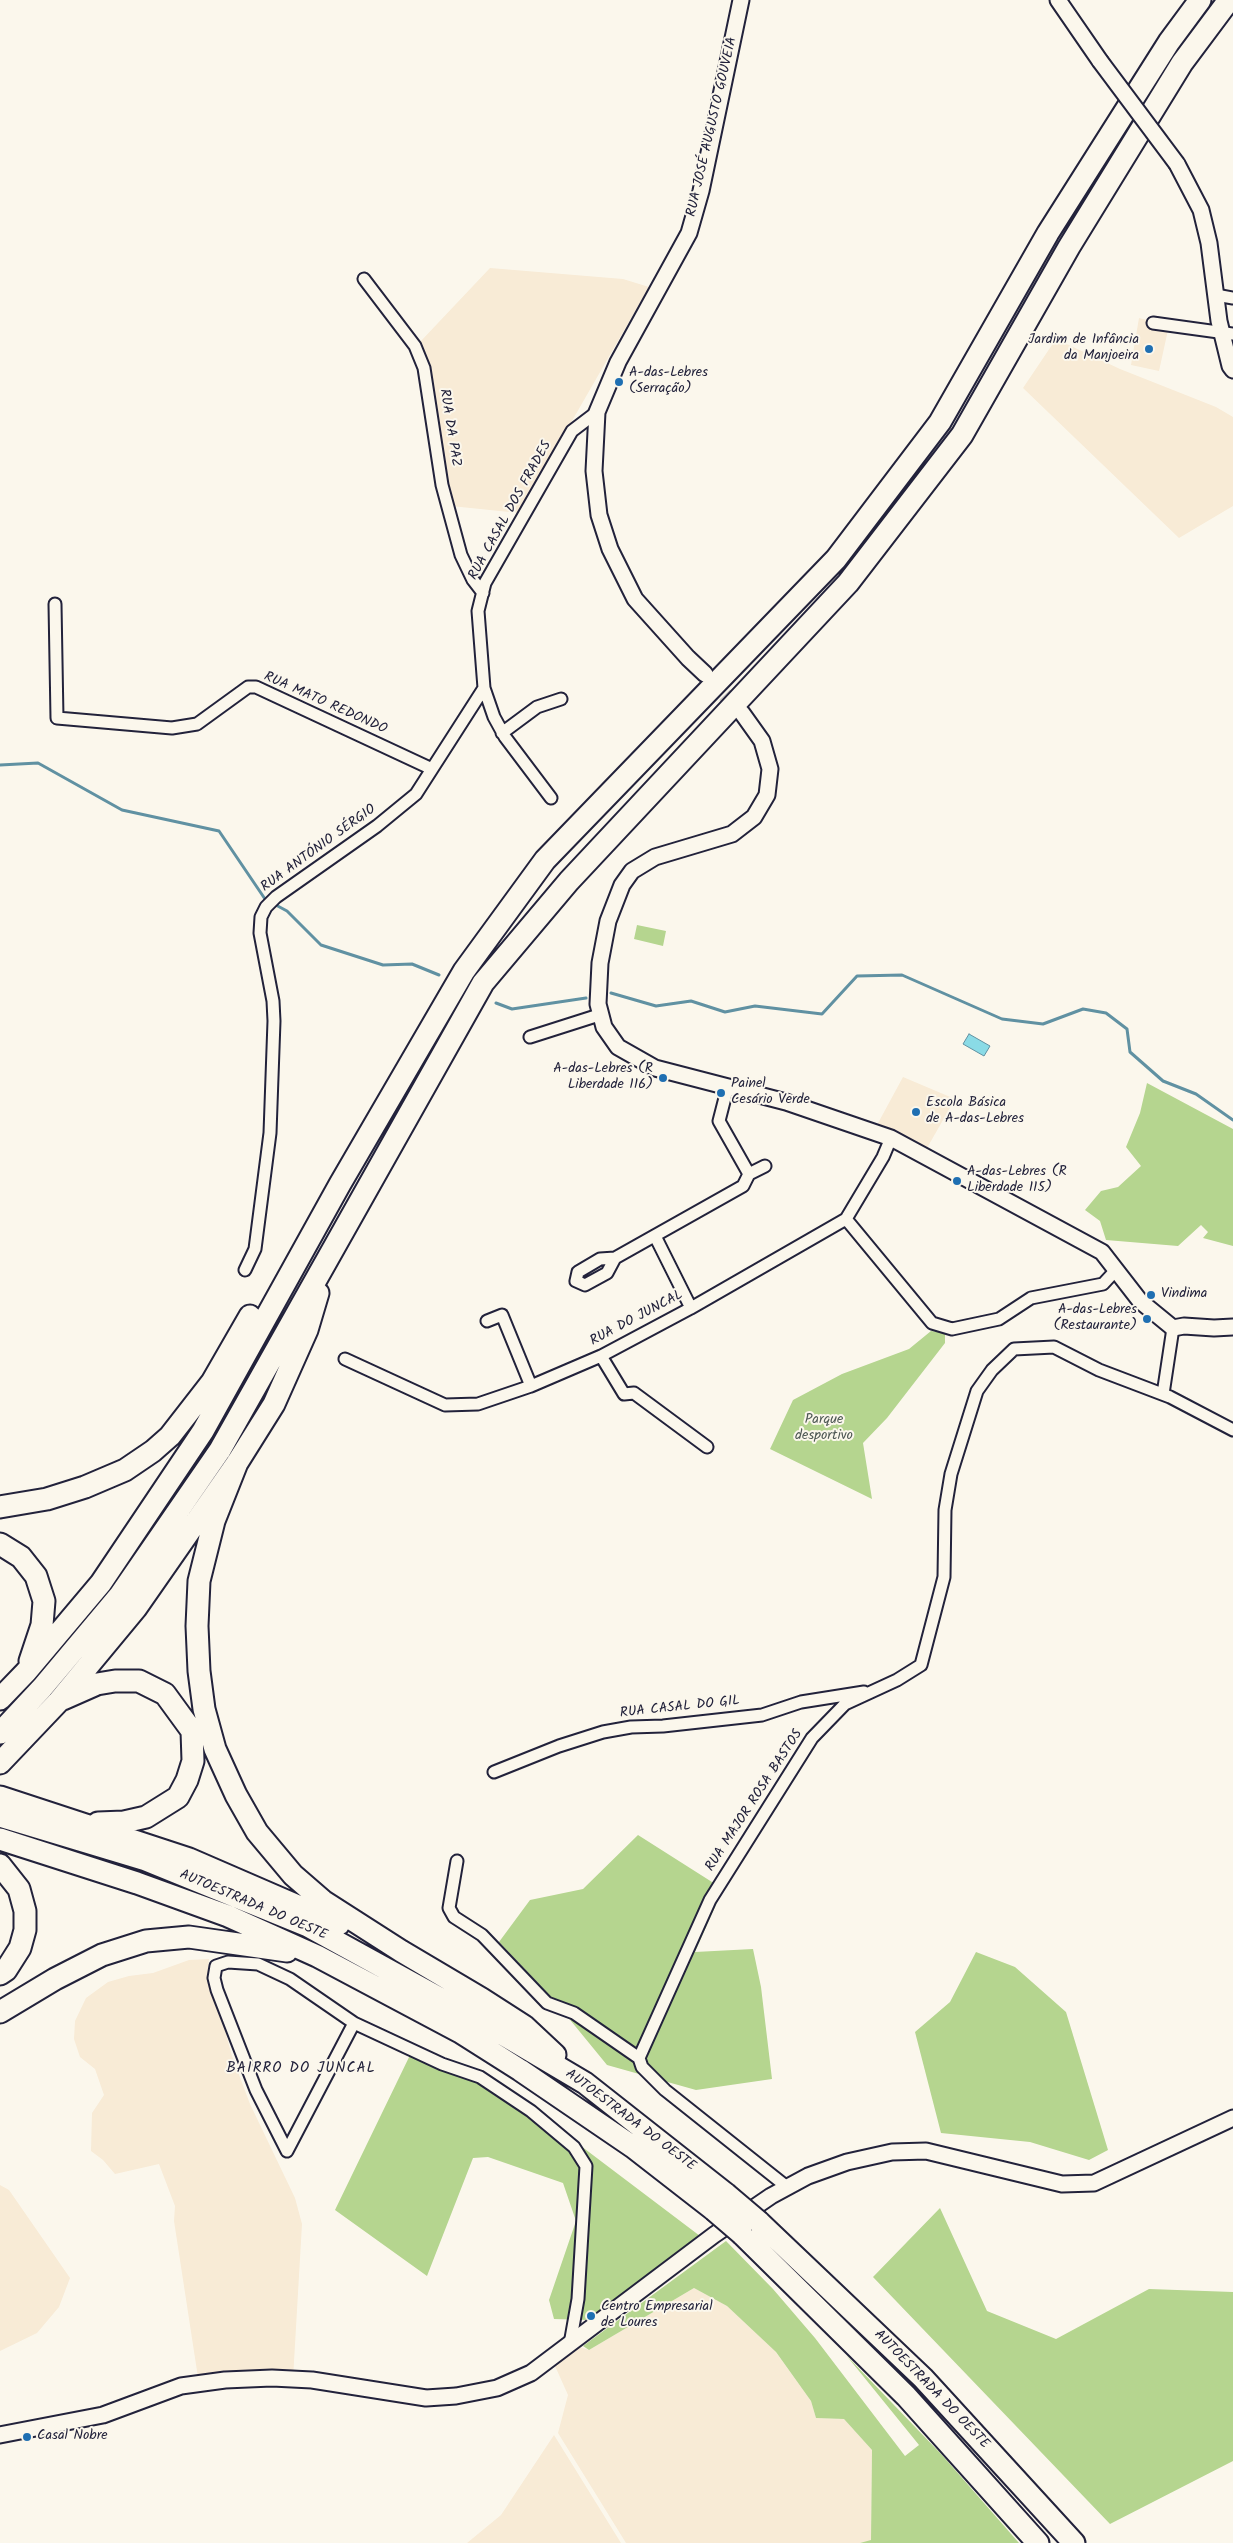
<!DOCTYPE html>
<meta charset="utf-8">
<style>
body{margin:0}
canvas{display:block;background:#fbf7ec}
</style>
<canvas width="1233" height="2543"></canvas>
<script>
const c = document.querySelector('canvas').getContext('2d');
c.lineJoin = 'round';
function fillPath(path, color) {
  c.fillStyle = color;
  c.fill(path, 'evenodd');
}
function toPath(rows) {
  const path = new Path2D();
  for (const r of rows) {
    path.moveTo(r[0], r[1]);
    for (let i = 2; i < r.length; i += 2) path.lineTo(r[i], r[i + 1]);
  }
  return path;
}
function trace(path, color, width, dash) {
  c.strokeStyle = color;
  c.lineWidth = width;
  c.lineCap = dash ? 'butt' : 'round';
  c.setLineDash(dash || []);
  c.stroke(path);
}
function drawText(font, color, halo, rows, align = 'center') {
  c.font = font + ' Kalam,sans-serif';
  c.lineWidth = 4;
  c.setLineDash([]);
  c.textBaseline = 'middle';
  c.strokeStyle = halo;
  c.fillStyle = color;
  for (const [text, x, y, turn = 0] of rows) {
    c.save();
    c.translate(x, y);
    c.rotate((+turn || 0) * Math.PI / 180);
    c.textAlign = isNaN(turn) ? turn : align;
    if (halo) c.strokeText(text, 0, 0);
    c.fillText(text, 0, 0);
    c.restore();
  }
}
fillPath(toPath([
 [490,268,623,279,649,287,519,513,451,506,420,342],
 [1139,318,1147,320,1147,325,1168,330,1159,371,1131,365],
 [1056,339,1120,369,1216,407,1233,417,1233,506,1179,538,1023,388],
 [903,1077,955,1099,927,1148,907,1136,877,1125],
 [209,1959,208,1969,232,2056,250,2104,295,2198,302,2224,293,2379,199,2384,174,2221,175,2206,159,2164,115,2174,103,2160,91,2151,92,2113,104,2095,95,2069,80,2057,74,2039,75,2021,86,1998,108,1982,129,1976,153,1973,189,1960],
 [0,2185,9,2190,70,2278,59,2307,37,2333,0,2351],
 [694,2288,727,2306,775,2351,811,2401,816,2418,844,2419,872,2450,871,2541,860,2543,626,2543,558,2433,568,2395,551,2357,570,2344,589,2350],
 [554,2435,621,2543,467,2543,501,2515]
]), '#f8ebd6');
fillPath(toPath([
 [637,925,666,931,663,946,634,939],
 [1147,1083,1233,1129,1233,1246,1203,1238,1208,1232,1201,1225,1178,1246,1106,1240,1100,1221,1085,1210,1101,1191,1118,1187,1141,1166,1126,1147,1140,1113],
 [931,1331,945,1333,945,1343,887,1418,863,1443,872,1499,770,1449,793,1400,842,1374,909,1349],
 [638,1835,723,1889,695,1952,753,1949,761,1987,772,2079,696,2090,607,2065,553,1999,499,1942,530,1900,583,1889],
 [976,1952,1015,1967,1066,2012,1108,2150,1089,2160,1030,2142,941,2133,915,2032,950,2002],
 [412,2051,491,2078,700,2236,588,2320,554,2319,549,2300,576,2221,563,2183,488,2157,473,2158,427,2276,335,2210],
 [940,2208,987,2311,1056,2339,1149,2289,1233,2292,1233,2461,1110,2524,873,2277],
 [726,2241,773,2289,815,2338,905,2456,919,2445,846,2355,942,2455,1019,2543,860,2543,871,2540,872,2450,844,2419,816,2418,811,2401,776,2352,727,2306,694,2288,589,2350,583,2346]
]), '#b5d58f');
const water = toPath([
 [969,1034,990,1046,984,1056,963,1044,969,1034]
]);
fillPath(water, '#8adbe6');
trace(water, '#6091a2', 1);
trace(toPath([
 [0,765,38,763,122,810,219,831,265,899],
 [274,904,287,911,321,945,383,965,412,964,439,975],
 [611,993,656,1006,691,1001,725,1012,755,1006,822,1014,857,976,902,975,1002,1019,1043,1024,1083,1009,1106,1013,1127,1029,1130,1052,1163,1081,1196,1094,1233,1120],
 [496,1003,512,1009,586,998]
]), '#6091a2', 3);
trace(toPath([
 [709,678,741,712]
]), '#d0ccc9', 15, [15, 8]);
const minor = toPath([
 [364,279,415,346,424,368,442,485,461,555,473,580,483,593],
 [1216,295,1233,298],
 [1153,323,1233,334],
 [55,604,57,718,172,728,197,724,248,687,256,687,432,769],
 [502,733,537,707,561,699],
 [551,798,505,737,494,717,484,688,478,611,485,583,572,431,597,412],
 [530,1037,599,1015],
 [728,1086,719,1121,749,1174],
 [846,1219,932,1323,952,1329,999,1319,1031,1298,1103,1284,1116,1270],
 [655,1236,691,1308],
 [615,1258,607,1273,585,1285,576,1281,578,1272,600,1259,615,1258,743,1186,749,1174,765,1166],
 [245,1270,255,1249,270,1133,274,1021,273,1001,260,933,261,917,266,907,276,897,377,826,416,794,484,688],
 [487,1321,502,1315,531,1386],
 [601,1356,624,1394,634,1393,707,1447],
 [345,1359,445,1405,478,1404,531,1386,601,1356,691,1308,846,1219,883,1157,891,1138],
 [1163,1394,1173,1328],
 [494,1772,559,1746,603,1732,631,1727,663,1726,762,1715,801,1702,864,1692],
 [457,1861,449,1908,454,1917,482,1935,547,2003,574,2013,639,2058,642,2067,665,2090,787,2187],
 [639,2058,710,1900,812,1738,845,1704,897,1680,921,1665,944,1577,945,1510,951,1474,977,1391,992,1370,1014,1349,1054,1347,1099,1370,1170,1397,1233,1430],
 [287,2151,354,2023,442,2064,480,2077,531,2111,574,2147,586,2166,578,2299,570,2344],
 [287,2151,256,2090,217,1990,214,1978,216,1966,228,1962,258,1964,290,1979,354,2023]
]);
const tertiary = toPath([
 [1058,0,1100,61],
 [1177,164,1201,210,1209,243,1219,321,1230,366,1233,370],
 [705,674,688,658,635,599,610,549,599,515,594,471,597,412,618,362,689,233,701,191,741,0],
 [742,713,762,741,770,769,767,795,754,817,732,834,655,857,632,871,622,885,608,921,600,963,598,1004,604,1027,618,1047,655,1068,786,1102,891,1138,1102,1252,1140,1301,1173,1328,1184,1326,1214,1328,1233,1327],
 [0,2435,103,2415,181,2386,225,2380,272,2378,312,2380,426,2398,456,2396,497,2388,531,2373,714,2235,771,2196,808,2176,847,2162,892,2152,926,2151,1062,2184,1094,2183,1233,2118]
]);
const motorway = toPath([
 [237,1463,214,1521,199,1581,197,1626,199,1671,204,1709,215,1749,236,1795,257,1832,293,1875,323,1901,401,1951,482,1999,524,2026,555,2055],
 [0,1507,47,1499,85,1487,125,1470,153,1451,170,1436,212,1382,250,1316],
 [0,1544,21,1557,36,1576,44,1601,42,1625,30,1661],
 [0,1699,26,1672,101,1583,203,1431,340,1184,464,971,545,860,836,559,940,422,1048,233,1169,42,1200,0],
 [63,1699,97,1684,115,1681,139,1681,165,1694,192,1731,193,1761,187,1780,178,1797,146,1817,124,1822,98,1823],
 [0,1733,42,1688,120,1595,220,1450,483,983,569,881,848,583,962,435,1069,247,1182,63,1229,0],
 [0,1763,59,1701,136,1608,237,1463,274,1404,307,1330,318,1293],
 [0,1797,189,1859,339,1924],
 [0,1816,146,1860,308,1926,470,2015,585,2083,726,2194],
 [0,1839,137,1883,228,1916,317,1956,460,2032,520,2070,633,2147,714,2210],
 [0,1865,19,1889,25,1911,25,1930,20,1948,6,1970,0,1974],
 [0,2012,55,1979,102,1955,146,1941,189,1937,287,1951],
 [759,2222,923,2378,1074,2543],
 [742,2234,906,2396,1038,2543]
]);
trace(minor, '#22223b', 15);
trace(tertiary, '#22223b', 19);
trace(motorway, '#22223b', 25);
trace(minor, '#fbf7ec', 11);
trace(tertiary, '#fbf7ec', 15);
trace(motorway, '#fbf7ec', 21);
const tertiaryBridge = toPath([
 [1100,61,1177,164]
]);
const motorwayBridge = toPath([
 [726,2194,759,2222],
 [714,2210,742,2234]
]);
trace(tertiaryBridge, '#22223b', 19, []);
trace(motorwayBridge, '#22223b', 25, []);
trace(tertiaryBridge, '#fbf7ec', 15);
trace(motorwayBridge, '#fbf7ec', 21);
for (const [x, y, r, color] of [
 [1149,349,5,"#1f6fb2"],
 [619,382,5,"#1f6fb2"],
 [663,1078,5,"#1f6fb2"],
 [721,1093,5,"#1f6fb2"],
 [916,1112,5,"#1f6fb2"],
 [957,1181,5,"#1f6fb2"],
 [1151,1295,5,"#1f6fb2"],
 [1147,1319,5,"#1f6fb2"],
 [591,2316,5,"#1f6fb2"],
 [27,2437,5,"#1f6fb2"]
]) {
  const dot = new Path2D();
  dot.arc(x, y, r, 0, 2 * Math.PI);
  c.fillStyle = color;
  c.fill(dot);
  trace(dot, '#fbf7ec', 2);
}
drawText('14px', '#22223b', '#fbf7ec', [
 ["RUA JOSÉ AUGUSTO GOUVEIA",713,127,-77],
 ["RUA DA PAZ",449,428,81],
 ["RUA CASAL DOS FRADES",511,511,-61],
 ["RUA MATO REDONDO",325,704,24],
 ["RUA ANTÓNIO SÉRGIO",319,849,-36],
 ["RUA DO JUNCAL",637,1319,-28],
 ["RUA CASAL DO GIL",680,1708,-6],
 ["RUA MAJOR ROSA BASTOS",755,1801,-57],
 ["AUTOESTRADA DO OESTE",253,1906,23],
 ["AUTOESTRADA DO OESTE",630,2121,37],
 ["AUTOESTRADA DO OESTE",931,2390,46]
]);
drawText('14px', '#22223b', '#fbf7ec', [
 ["Jardim de Infância",1139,341,"right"],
 ["da Manjoeira",1139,357,"right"],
 ["A-das-Lebres",629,374],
 ["(Serração)",629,390],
 ["A-das-Lebres (R",653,1070,"right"],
 ["Liberdade 116)",653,1086,"right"],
 ["Painel",731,1085],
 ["Cesário Verde",731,1101],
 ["Escola Básica",926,1104],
 ["de A-das-Lebres",926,1120],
 ["A-das-Lebres (R",967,1173],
 ["Liberdade 115)",967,1189],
 ["Vindima",1161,1295],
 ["A-das-Lebres",1137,1311,"right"],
 ["(Restaurante)",1137,1327,"right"],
 ["Centro Empresarial",601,2308],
 ["de Loures",601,2324],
 ["Casal Nobre",37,2437]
], 'left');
drawText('14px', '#4e5854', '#fbf7ec', [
 ["Parque",824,1421],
 ["desportivo",824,1437]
]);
c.letterSpacing = '1px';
drawText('15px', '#22223b', '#fbf7ec', [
 ["BAIRRO DO JUNCAL",301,2069]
]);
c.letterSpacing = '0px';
</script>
